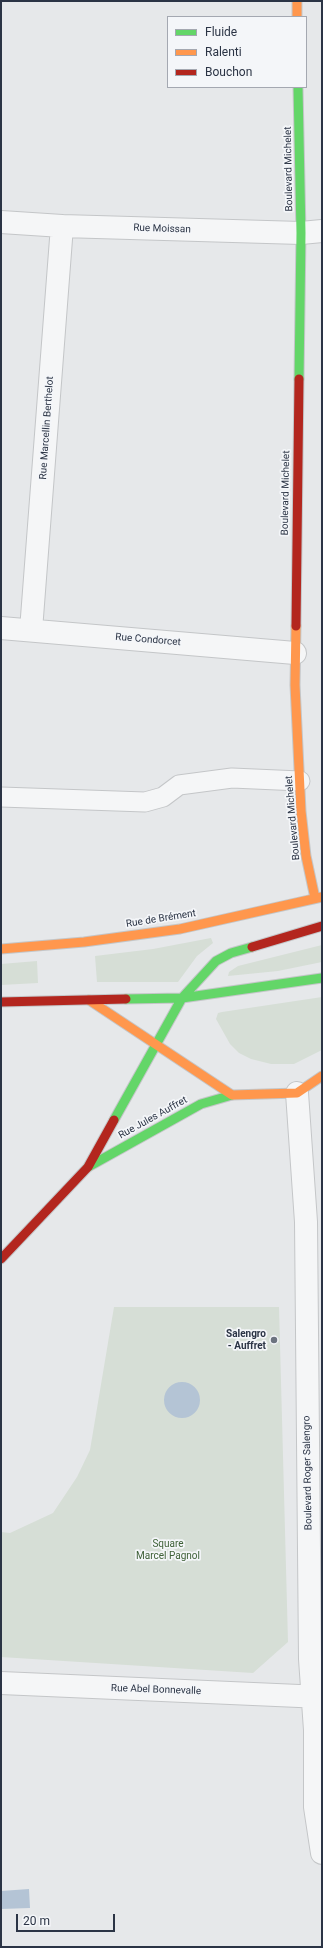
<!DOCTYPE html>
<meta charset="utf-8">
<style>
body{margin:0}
#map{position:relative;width:323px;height:1948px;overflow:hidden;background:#e6e8ea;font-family:Roboto,sans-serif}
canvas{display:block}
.frame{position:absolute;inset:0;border:2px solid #2b3445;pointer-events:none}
.legend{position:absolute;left:167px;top:16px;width:140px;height:72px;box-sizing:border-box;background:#f4f6f9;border:1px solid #a4a8b1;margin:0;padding:5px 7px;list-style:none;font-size:12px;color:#2b3445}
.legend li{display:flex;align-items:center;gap:8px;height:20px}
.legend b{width:20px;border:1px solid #a4a8b1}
.scale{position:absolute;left:16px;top:1914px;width:99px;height:18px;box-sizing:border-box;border:2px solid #2b3445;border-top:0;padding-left:5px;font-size:12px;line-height:14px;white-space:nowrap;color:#2b3445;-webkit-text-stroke:3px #f4f6f9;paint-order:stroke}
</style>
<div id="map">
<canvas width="323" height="1948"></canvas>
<div class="frame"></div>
<ul class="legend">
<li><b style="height:5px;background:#63d668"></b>Fluide</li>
<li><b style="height:5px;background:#ff974d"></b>Ralenti</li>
<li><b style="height:5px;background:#b3261e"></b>Bouchon</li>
</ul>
<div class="scale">20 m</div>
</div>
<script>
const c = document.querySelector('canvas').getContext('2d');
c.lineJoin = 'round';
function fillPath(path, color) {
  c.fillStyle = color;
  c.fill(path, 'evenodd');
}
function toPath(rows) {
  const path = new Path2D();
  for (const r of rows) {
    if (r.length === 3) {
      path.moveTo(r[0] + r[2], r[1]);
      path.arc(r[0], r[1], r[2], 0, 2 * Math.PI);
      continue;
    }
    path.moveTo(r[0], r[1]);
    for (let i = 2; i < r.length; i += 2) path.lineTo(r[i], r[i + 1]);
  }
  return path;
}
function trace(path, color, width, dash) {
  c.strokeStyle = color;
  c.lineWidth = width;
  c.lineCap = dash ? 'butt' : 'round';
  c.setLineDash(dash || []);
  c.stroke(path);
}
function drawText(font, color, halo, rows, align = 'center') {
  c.font = font + ' Roboto,sans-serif';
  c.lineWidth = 3.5;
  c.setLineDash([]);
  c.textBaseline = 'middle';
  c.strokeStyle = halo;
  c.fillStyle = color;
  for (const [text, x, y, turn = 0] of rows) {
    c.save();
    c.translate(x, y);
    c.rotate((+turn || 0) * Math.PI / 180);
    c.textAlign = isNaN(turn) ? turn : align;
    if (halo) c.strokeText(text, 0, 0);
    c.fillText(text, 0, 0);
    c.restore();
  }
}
fillPath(toPath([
 [211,938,213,943,197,956,178,982,97,982,95,956,153,949],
 [322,945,322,962,278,971,228,976,229,972,238,966],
 [37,961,38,983,1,985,1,964],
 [322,997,322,1050,294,1064,271,1064,251,1059,239,1053,230,1044,216,1019,218,1013,222,1012],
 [114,1307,279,1307,288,1642,253,1673,1,1657,1,1532,10,1533,53,1513,77,1477,90,1450]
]), '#d6ded6');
fillPath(toPath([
 [182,1400,18],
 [29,1889,30,1908,1,1909,1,1891]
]), '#b4c4d5');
const lane = toPath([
 [1,797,145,802,163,797,179,785,232,778,300,781]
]);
const street = toPath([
 [1,222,62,226,301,233,322,231],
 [1,628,295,653],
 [31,630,62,226],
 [297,1093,306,1222,310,1659,315,1730,315,1807,322,1853],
 [1,1683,322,1697]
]);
const fast = toPath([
 [298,87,301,233,299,379],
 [126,999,182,998,322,978],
 [114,1120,182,998,216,961,231,953,252,947],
 [88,1167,201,1104,232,1095]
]);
const slow = toPath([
 [297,1,297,17],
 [296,626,295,685,301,811,306,856,315,898],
 [1,949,84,942,180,929,322,897],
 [89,1000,232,1095,297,1093,322,1076]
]);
const jam = toPath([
 [296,626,299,379],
 [252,947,322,926],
 [1,1002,126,999],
 [1,1259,88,1167,114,1120]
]);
trace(lane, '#c4c6c8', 21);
trace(street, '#c4c6c8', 24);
trace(fast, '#c4c6c8', 11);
trace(slow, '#c4c6c8', 11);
trace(jam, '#c4c6c8', 11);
trace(lane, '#f5f6f7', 19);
trace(street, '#f5f6f7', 22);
trace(fast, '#63d668', 9);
trace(slow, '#ff974d', 9);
trace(jam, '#b3261e', 9);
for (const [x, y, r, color] of [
 [274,1340,4,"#6c737f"]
]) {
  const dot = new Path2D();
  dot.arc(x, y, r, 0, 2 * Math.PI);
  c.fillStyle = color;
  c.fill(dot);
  trace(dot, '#f4f6f9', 1.5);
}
drawText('10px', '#2b3445', '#f4f6f9', [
 ["Boulevard Michelet",289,169,-91],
 ["Rue Moissan",162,229,2],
 ["Rue Marcellin Berthelot",47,428,-86],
 ["Boulevard Michelet",286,493,-89],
 ["Rue Condorcet",148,640,5],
 ["Boulevard Michelet",293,818,-95],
 ["Rue de Brément",161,919,-9],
 ["Rue Jules Auffret",153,1118,-29],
 ["Boulevard Roger Salengro",308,1473,-91],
 ["Rue Abel Bonnevalle",156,1690,2]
]);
drawText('bold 10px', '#2b3445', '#f4f6f9', [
 ["Salengro",266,1334],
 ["- Auffret",266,1346]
], 'right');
drawText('10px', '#3f6138', '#f4f6f9', [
 ["Square",168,1544],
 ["Marcel Pagnol",168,1556]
]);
</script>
